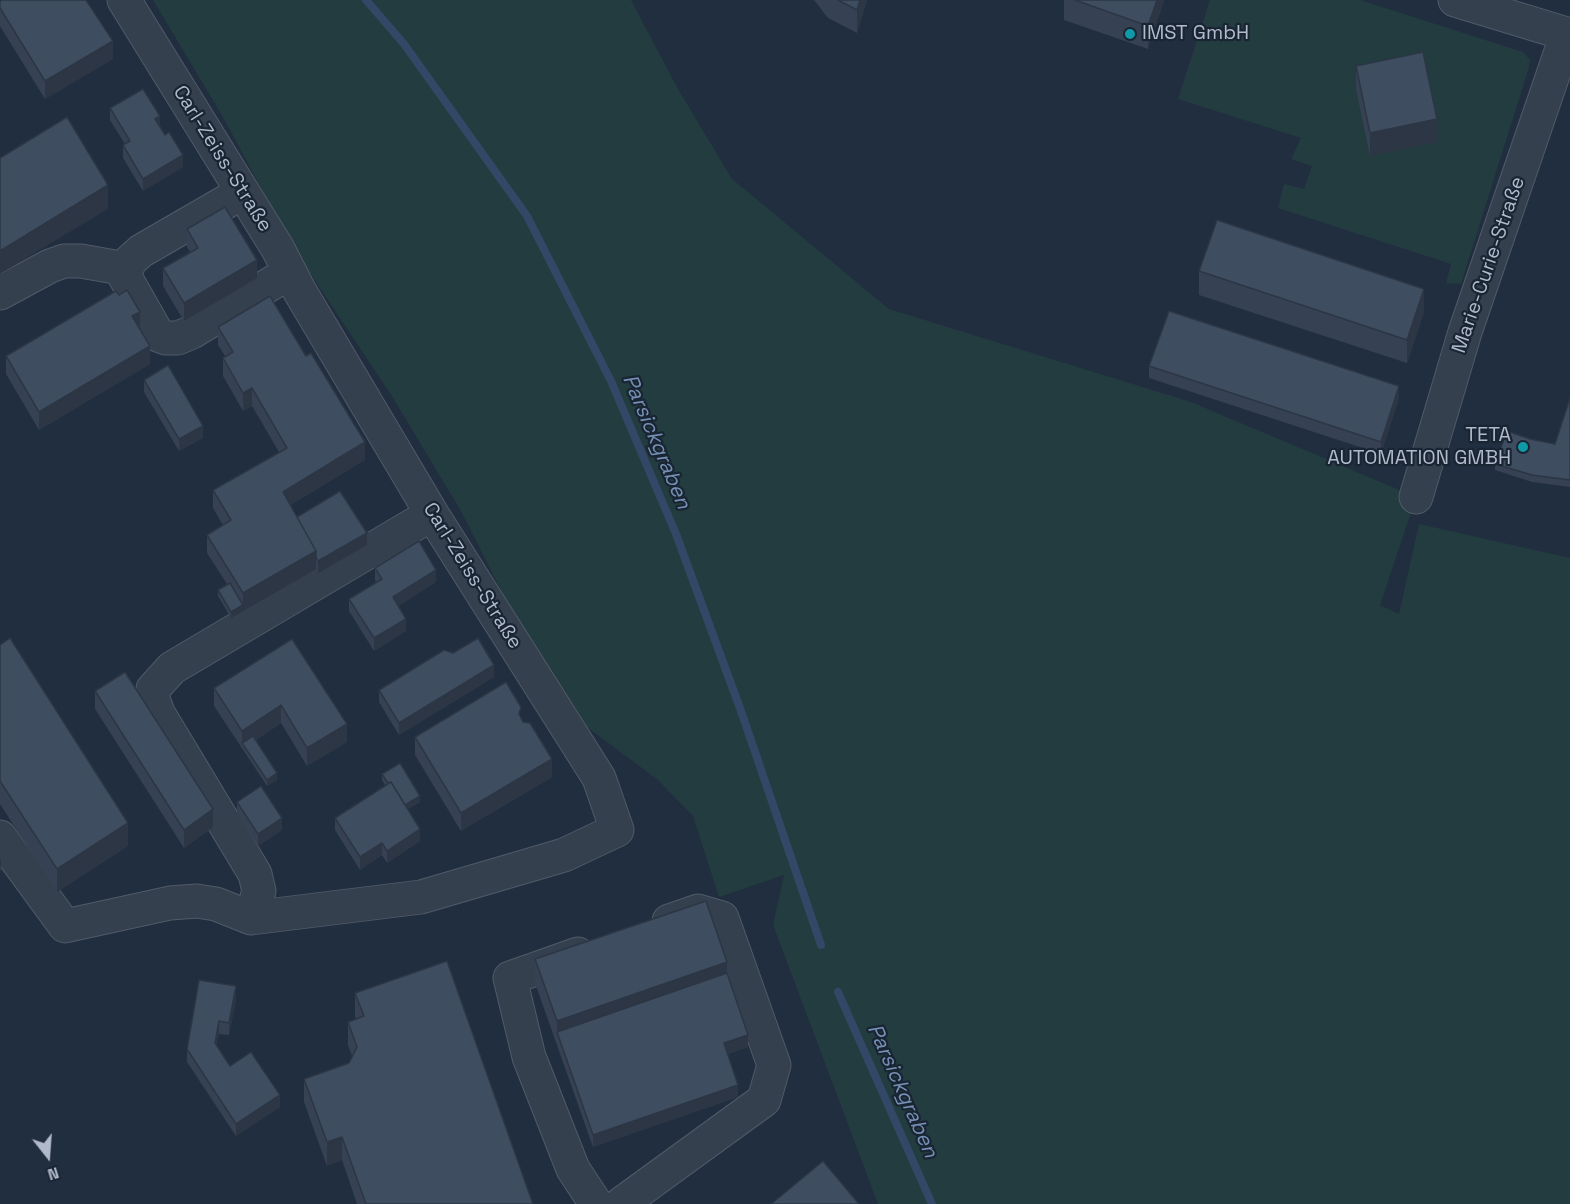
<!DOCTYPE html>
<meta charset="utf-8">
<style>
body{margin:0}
#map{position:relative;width:1570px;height:1204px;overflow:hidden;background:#212e3f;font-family:"Space Grotesk",sans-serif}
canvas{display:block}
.north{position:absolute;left:18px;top:1126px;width:60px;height:60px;-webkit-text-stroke:4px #1a2533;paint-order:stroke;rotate:163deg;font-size:16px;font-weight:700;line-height:24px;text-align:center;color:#b1baca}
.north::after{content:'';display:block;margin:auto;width:21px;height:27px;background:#b1baca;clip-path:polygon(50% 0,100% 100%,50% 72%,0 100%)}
</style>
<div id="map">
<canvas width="1570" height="1204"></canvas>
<div class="north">N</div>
</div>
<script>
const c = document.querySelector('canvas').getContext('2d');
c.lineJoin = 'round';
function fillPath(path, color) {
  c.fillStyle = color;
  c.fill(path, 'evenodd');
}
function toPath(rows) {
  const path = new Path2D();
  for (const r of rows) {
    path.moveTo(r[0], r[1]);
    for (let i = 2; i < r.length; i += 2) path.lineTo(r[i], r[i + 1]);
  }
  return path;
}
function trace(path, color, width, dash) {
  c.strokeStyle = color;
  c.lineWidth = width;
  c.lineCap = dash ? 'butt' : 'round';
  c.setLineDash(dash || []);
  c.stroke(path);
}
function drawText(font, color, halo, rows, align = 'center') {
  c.font = font + ' "Space Grotesk",sans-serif';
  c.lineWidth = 4.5;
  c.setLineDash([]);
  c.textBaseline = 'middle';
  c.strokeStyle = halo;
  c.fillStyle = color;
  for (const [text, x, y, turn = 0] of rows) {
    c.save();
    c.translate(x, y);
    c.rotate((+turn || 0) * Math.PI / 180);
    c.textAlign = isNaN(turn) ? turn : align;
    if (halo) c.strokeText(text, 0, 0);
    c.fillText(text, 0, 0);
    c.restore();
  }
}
fillPath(toPath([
 [153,0,631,0,678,89,732,179,889,309,1191,402,1416,497,1380,605,1399,614,1419,524,1570,558,1570,1204,878,1204,773,925,784,875,719,897,693,816,658,780,560,707,461,511,390,393,295,251,223,117],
 [1210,0,1360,0,1523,52,1530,60,1529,67,1461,284,1446,283,1451,264,1278,208,1284,184,1304,189,1312,166,1291,159,1301,138,1178,99]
]), '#233c40');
trace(toPath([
 [366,0,404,44,527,216,611,381,676,534,741,711,821,945],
 [838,992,932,1204]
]), '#334867', 8);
const minor = toPath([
 [1455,0,1570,35],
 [243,192,141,251,131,260,126,269,125,277,158,335,166,338,178,338,192,332,290,272],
 [0,293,50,266,64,261,81,261,126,269],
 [1416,497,1465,332,1567,34],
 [0,837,65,926,170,903,197,901,216,904,251,918,421,897,564,855,617,830,599,778,432,514,299,290,278,249,124,0],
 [251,918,259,891,255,874,158,713,153,699,153,689,172,668,432,514],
 [578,954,510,978,529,1057,573,1169,596,1204],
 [621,1204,764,1100,774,1065,722,918,698,911,669,921]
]);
trace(minor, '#505a69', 35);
trace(minor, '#35404e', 33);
fillPath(toPath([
 [0,0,113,59,45,99,0,26],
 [814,0,867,0,857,33,828,18],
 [1064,0,1164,0,1148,49,1064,20],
 [1356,66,1437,142,1370,156,1356,89],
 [110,108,160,127,183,167,143,191,123,158,123,145,125,144,110,120],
 [187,229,257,278,184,321,163,286,163,268,190,252,187,247],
 [1199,271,1424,312,1407,363,1199,295],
 [218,327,365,460,290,505,297,517,367,545,318,573,316,569,231,618,218,596,218,590,227,584,207,553,207,535,223,525,213,508,213,490,279,452,252,406,243,411,223,376,223,358,225,356,218,345],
 [140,330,150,364,39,430,6,374,6,356],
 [1149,366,1399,398,1381,454,1149,378],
 [144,380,203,438,179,451,144,392],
 [1570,398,1570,487,1532,482,1495,470,1495,464,1555,444],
 [375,568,436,582,398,606,406,631,374,651,349,611,349,599,376,582,375,580],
 [292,639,347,742,307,766,281,723,256,740,277,780,267,786,214,706,214,688],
 [0,645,128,846,57,892,0,804],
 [494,677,399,735,379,702,379,690],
 [95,691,213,827,184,848,95,709],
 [521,717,552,777,461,831,415,755,415,737],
 [382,774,420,802,408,809,420,841,387,863,382,855,360,870,335,830,335,818,385,785,382,780],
 [237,802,282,830,258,846,237,814],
 [535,959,727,973,748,1047,728,1054,738,1097,593,1147,535,983],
 [355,993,533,1204,357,1204,342,1160,327,1166,304,1102,304,1079,349,1063,352,1056,348,1045,348,1022,356,1019,355,1016],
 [236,999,229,1035,219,1034,216,1046,230,1066,280,1107,236,1136,187,1062,187,1049]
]), '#364253');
fillPath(toPath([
 [860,0,867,0,857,33,857,10],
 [1157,0,1164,0,1148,49,1148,26],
 [113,41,113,59,45,99,45,81],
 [160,116,160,129,155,119],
 [1437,119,1437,142,1370,156,1370,133],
 [183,155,183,167,143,191,143,179],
 [108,185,108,209,0,274,0,251],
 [257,260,257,278,184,321,184,303],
 [1424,289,1424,312,1407,363,1407,340],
 [140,312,140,330,132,316],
 [150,346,150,364,39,430,39,412],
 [1399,386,1399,398,1381,454,1381,442],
 [252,388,252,406,243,411,243,393],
 [203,426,203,438,179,451,179,439],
 [365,442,365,460,283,510,283,492],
 [367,533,367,545,318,573,318,561],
 [316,551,316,569,231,618,231,612,243,605,243,593],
 [436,570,436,582,393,610,393,597],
 [406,619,406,631,374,651,374,638],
 [494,665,494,677,399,735,399,723],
 [281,705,281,723,245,747,242,743,242,731],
 [347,724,347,742,307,766,307,748],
 [552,759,552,777,461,831,461,813],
 [277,773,277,780,267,786,267,780],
 [420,796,420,802,403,812,403,806],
 [213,809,213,827,184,848,184,830],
 [282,818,282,830,258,846,258,834],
 [128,823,128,846,57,892,57,869],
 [420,829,420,841,387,863,387,851],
 [382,843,382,855,360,870,360,857],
 [1,859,1,871,0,872,0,860],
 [727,962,727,986,557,1032,557,1021],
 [236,986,236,999,229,1035,229,1023],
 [219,1021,219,1034,215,1056,215,1043],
 [748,1035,748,1047,724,1055,724,1043],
 [738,1085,738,1097,593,1147,593,1135],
 [280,1095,280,1107,236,1136,236,1124],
 [342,1137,342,1160,327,1166,327,1142]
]), '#2c3644');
const building = toPath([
 [2,0,86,0,113,41,45,81,0,8,0,1,2,0],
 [838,0,860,0,857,10,838,0],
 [1075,0,1157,0,1148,26,1075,0],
 [1423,52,1437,119,1370,133,1356,66,1423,52],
 [143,89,160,116,155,119,165,135,169,132,183,155,143,179,123,145,130,141,110,108,143,89],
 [67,117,108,185,0,251,0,158,67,117],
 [225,207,257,260,184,303,163,268,198,248,187,229,225,207],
 [1217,220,1424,289,1407,340,1199,271,1217,220],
 [127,290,140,312,132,316,150,346,39,412,6,356,116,291,119,295,127,290],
 [270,296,306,356,311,353,365,442,283,492,316,551,243,593,207,535,231,520,213,490,287,448,252,388,243,393,223,358,233,352,218,327,270,296],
 [1169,311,1399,386,1381,442,1149,366,1169,311],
 [168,365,203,426,179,439,144,380,168,365],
 [1570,398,1570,480,1532,475,1495,464,1507,431,1530,439,1555,444,1570,398],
 [340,491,367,533,318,561,316,557,316,551,297,517,340,491],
 [419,541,436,570,393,597,406,619,374,638,349,599,382,579,375,568,419,541],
 [230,583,243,605,231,612,218,590,230,583],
 [10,638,128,823,57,869,0,781,0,645,10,638],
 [478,638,494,665,399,723,379,690,444,650,453,653,478,638],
 [292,639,347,724,307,748,281,705,242,731,214,688,292,639],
 [125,672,213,809,184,830,95,691,125,672],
 [506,682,521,707,519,714,523,722,530,723,552,759,461,813,415,737,506,682],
 [253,736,277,773,267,780,242,743,253,736],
 [400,763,420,796,405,805,391,782,388,783,382,774,400,763],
 [391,782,420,829,387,851,382,843,360,857,335,818,391,782],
 [261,786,282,818,258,834,237,802,261,786],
 [706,901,727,962,557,1021,535,959,706,901],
 [447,961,533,1204,366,1204,342,1137,327,1142,304,1079,349,1063,357,1047,348,1022,364,1016,355,993,447,961],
 [727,973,748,1035,724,1043,738,1085,593,1135,557,1032,727,973],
 [199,980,236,986,229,1023,219,1021,215,1043,230,1066,251,1052,280,1095,236,1124,187,1049,199,980],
 [823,1161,859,1204,771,1204,823,1161]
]);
fillPath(building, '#3f4d61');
trace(building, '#2c3644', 1.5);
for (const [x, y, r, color] of [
 [1130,34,6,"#0f9aa8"],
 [1523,447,6,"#0f9aa8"]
]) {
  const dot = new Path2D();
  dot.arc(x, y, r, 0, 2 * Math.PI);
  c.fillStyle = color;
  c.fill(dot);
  trace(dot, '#1a2533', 2);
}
drawText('20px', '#b1baca', '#1a2533', [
 ["IMST GmbH",1142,34],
 ["TETA",1511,436,"right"],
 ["AUTOMATION GMBH",1511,459,"right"]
], 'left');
drawText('20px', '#b1baca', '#1a2533', [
 ["Carl-Zeiss-Straße",222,159,58],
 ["Marie-Curie-Straße",1489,265,-71],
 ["Carl-Zeiss-Straße",472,576,58]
]);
drawText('italic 21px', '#7590b4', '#1a2533', [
 ["Parsickgraben",656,442,67],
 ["Parsickgraben",902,1091,66]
]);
</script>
